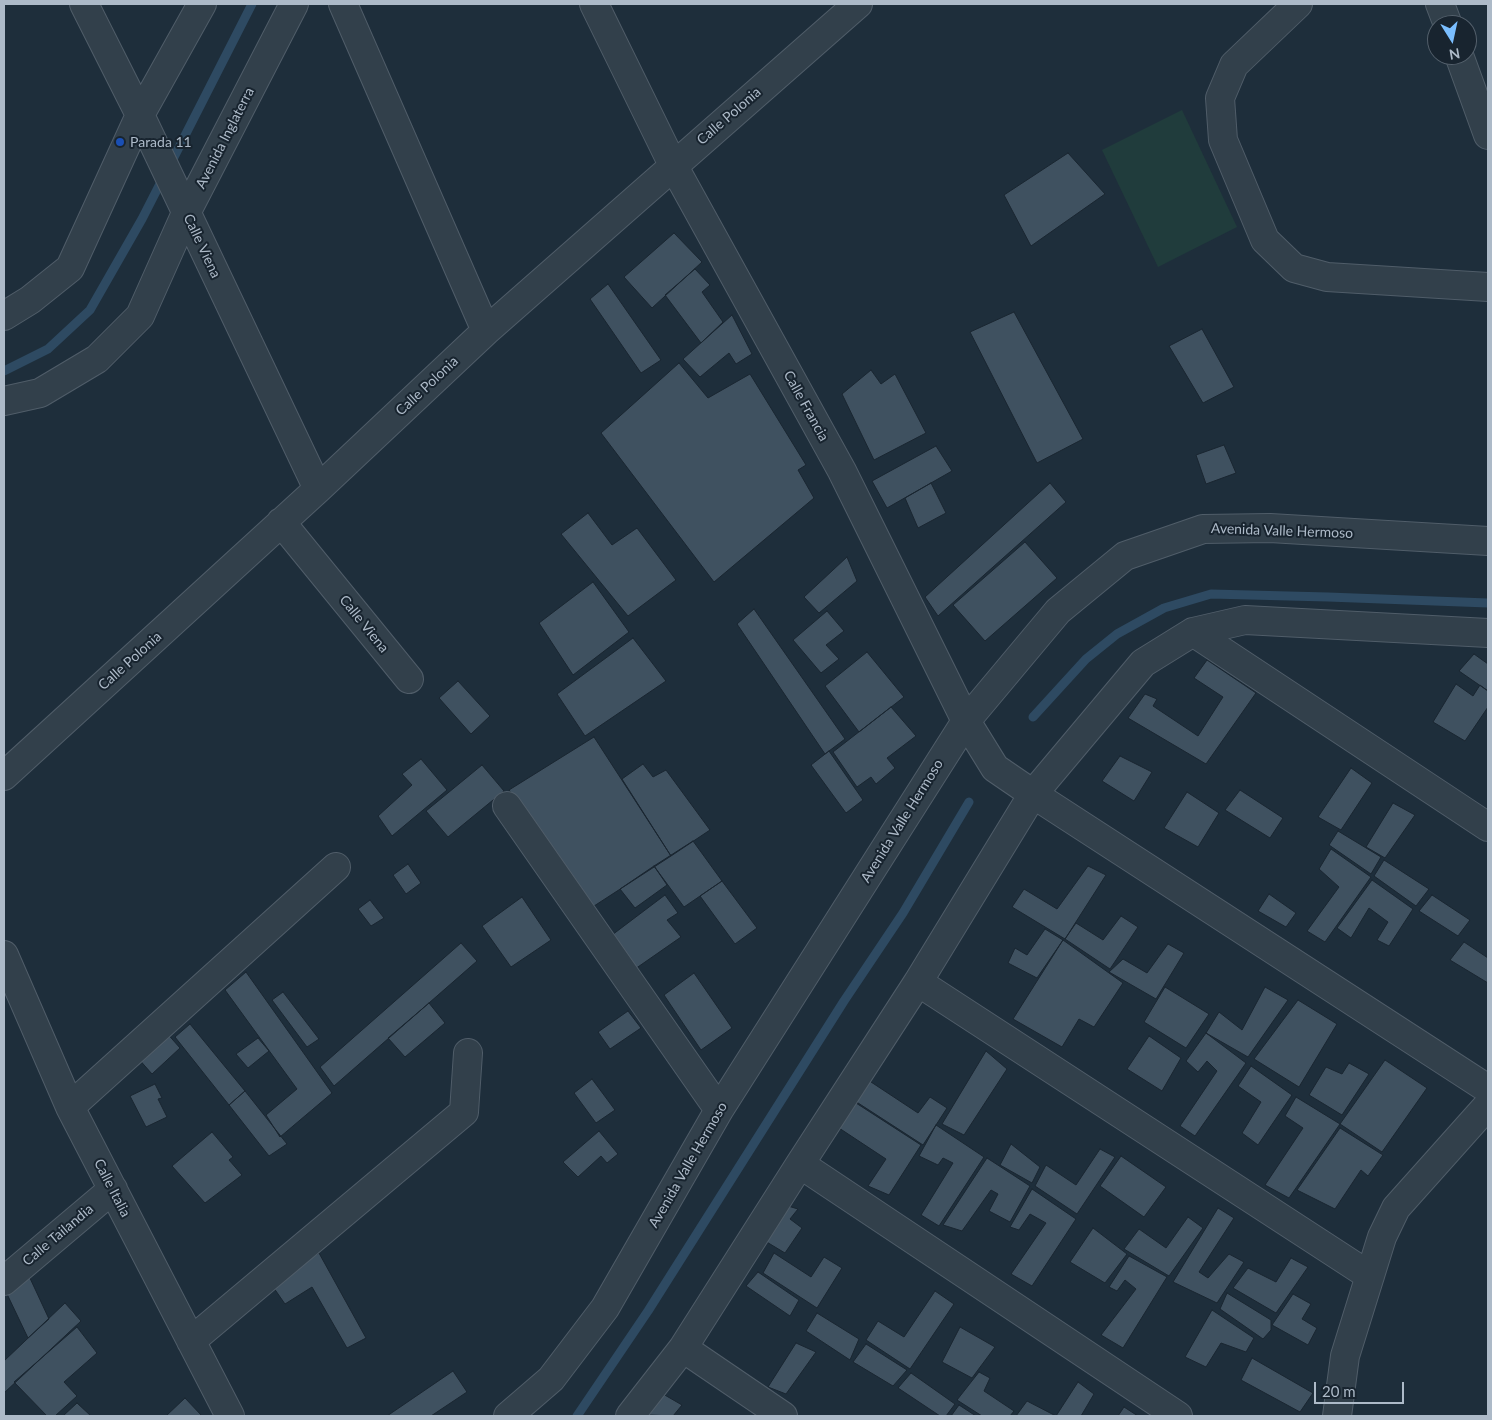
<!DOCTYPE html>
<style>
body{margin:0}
#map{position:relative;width:1492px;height:1420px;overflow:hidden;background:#1e2e3b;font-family:Lato,sans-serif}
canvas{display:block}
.frame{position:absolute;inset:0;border:5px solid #adbac8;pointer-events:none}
.north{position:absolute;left:1427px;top:15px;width:50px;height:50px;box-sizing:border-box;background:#18242f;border:1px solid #54606c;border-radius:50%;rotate:170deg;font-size:14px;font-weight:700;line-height:20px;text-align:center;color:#adbac8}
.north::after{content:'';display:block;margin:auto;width:18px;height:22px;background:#7abeff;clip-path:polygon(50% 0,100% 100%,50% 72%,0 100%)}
.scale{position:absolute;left:1314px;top:1382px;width:90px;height:22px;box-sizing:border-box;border:2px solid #adbac8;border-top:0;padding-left:6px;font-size:15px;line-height:18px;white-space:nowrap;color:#adbac8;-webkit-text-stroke:4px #18242f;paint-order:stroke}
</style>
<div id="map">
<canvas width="1492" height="1420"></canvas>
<div class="frame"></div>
<div class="north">N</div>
<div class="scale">20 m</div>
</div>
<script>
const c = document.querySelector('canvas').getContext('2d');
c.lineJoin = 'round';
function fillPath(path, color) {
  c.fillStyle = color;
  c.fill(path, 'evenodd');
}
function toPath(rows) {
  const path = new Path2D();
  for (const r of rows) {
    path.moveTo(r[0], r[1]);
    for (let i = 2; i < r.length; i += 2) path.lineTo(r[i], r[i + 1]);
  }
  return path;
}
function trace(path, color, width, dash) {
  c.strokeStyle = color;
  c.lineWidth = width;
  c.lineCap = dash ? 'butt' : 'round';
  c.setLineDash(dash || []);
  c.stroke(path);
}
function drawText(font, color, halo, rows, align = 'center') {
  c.font = font + ' Lato,sans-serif';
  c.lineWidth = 4;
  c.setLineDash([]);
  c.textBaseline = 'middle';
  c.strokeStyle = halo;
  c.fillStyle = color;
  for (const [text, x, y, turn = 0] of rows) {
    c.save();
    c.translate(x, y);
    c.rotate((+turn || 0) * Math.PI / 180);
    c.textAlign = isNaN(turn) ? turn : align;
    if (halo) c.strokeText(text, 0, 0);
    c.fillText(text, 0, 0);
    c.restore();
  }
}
fillPath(toPath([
 [1182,110,1237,227,1158,267,1102,150]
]), '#203c3c');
trace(toPath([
 [170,165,252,4],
 [4,371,48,349,90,310,142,219,164,176],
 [1033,717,1086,659,1117,634,1164,608,1211,594,1328,597,1488,603],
 [577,1416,648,1311,844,1001,903,913,969,802]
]), '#2e4a62', 9);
const building = toPath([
 [1068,153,1105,194,1031,246,1004,195,1068,153],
 [674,233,702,262,652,308,624,277,674,233],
 [695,269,710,285,702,292,723,322,701,343,665,295,695,269],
 [608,284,661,360,641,373,590,299,608,284],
 [1014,312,1083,439,1037,463,970,332,1014,312],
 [732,315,752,354,736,364,729,353,700,377,683,359,732,315],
 [1202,329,1234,387,1203,403,1169,346,1202,329],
 [679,363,708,398,750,374,806,465,798,470,814,498,714,582,601,433,679,363],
 [871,370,881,384,895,374,926,433,874,460,842,394,871,370],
 [1224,445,1236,473,1206,484,1196,455,1224,445],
 [936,446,952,471,887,508,872,481,936,446],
 [931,483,946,513,918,528,905,498,931,483],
 [1050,483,1066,502,938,616,925,597,1050,483],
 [588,513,612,545,637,528,676,580,628,616,561,534,588,513],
 [1025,542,1057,578,985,641,953,605,1025,542],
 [847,557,857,581,819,613,804,597,847,557],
 [593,582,629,632,573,675,539,623,593,582],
 [754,609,845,739,825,754,737,624,754,609],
 [827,611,844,631,826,645,839,659,821,673,793,640,827,611],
 [633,638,666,681,585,736,557,694,633,638],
 [867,652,904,697,859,732,825,686,867,652],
 [1474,654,1488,664,1488,691,1459,671,1474,654],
 [1207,660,1256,693,1206,764,1128,718,1145,694,1157,699,1153,706,1198,736,1223,697,1194,678,1207,660],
 [458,681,490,716,471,734,439,698,458,681],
 [1456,684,1473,696,1480,685,1488,691,1488,707,1465,741,1433,722,1456,684],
 [891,707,916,736,887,758,895,768,876,784,871,777,857,787,833,752,891,707],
 [594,737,671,856,591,908,509,790,594,737],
 [829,751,863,800,846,813,811,765,829,751],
 [1120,756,1152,772,1134,801,1102,781,1120,756],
 [421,759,447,790,392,836,378,816,412,785,402,774,421,759],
 [643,764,653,777,666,770,710,830,671,856,622,779,643,764],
 [482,765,504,791,448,837,426,811,482,765],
 [1351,768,1372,783,1341,830,1318,817,1351,768],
 [1240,790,1283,818,1270,838,1225,810,1240,790],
 [1187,792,1219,813,1198,847,1164,828,1187,792],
 [1393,803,1415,815,1385,858,1366,847,1393,803],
 [1338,831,1381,857,1371,874,1329,845,1338,831],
 [693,841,722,881,684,907,654,866,693,841],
 [1331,849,1371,877,1325,942,1307,931,1339,887,1319,869,1331,849],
 [1384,860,1429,889,1416,906,1374,876,1384,860],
 [408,864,421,883,406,894,393,875,408,864],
 [654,866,667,885,635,908,620,889,654,866],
 [1088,866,1106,875,1065,939,1012,907,1024,889,1057,909,1088,866],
 [1372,880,1413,909,1389,946,1377,940,1388,922,1369,908,1351,938,1337,928,1372,880],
 [722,881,757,928,735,944,700,896,722,881],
 [1269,894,1296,913,1286,927,1258,911,1269,894],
 [665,895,678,913,667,920,681,937,635,969,612,935,665,895],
 [1432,895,1470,920,1458,936,1419,911,1432,895],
 [522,897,551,940,511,967,482,926,522,897],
 [370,900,384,918,371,926,358,909,370,900],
 [1121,916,1138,927,1110,969,1065,939,1076,923,1103,940,1121,916],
 [1045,929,1063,940,1037,978,1008,963,1015,948,1027,955,1045,929],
 [1063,940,1123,983,1094,1027,1079,1019,1062,1047,1013,1019,1063,940],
 [1464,942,1488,958,1488,983,1450,960,1464,942],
 [461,943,477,961,334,1086,320,1067,461,943],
 [1168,944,1184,953,1156,999,1109,972,1123,959,1147,973,1168,944],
 [246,972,332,1093,280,1137,266,1115,297,1089,225,990,246,972],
 [694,973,732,1028,701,1050,664,995,694,973],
 [1165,987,1209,1014,1186,1048,1144,1022,1165,987],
 [1265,987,1288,1000,1248,1057,1206,1033,1219,1012,1242,1030,1265,987],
 [283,992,319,1039,307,1047,272,1000,283,992],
 [1298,1000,1337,1024,1299,1087,1254,1059,1298,1000],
 [429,1003,445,1023,405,1057,388,1038,429,1003],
 [628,1011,641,1028,610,1049,598,1032,628,1011],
 [190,1024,245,1091,229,1105,175,1037,190,1024],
 [165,1031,180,1048,152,1074,137,1057,165,1031],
 [1206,1033,1246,1063,1195,1136,1180,1126,1217,1071,1207,1061,1198,1072,1186,1061,1206,1033],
 [1149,1036,1181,1058,1162,1091,1127,1069,1149,1036],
 [258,1038,269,1051,248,1068,236,1054,258,1038],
 [986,1051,1007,1069,964,1135,942,1124,986,1051],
 [1385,1060,1427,1088,1382,1152,1340,1124,1385,1060],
 [1349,1063,1369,1074,1342,1115,1309,1095,1326,1067,1342,1074,1349,1063],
 [1251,1066,1292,1095,1258,1145,1242,1133,1261,1102,1238,1086,1251,1066],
 [592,1079,615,1110,596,1123,574,1093,592,1079],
 [868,1080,918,1113,930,1097,947,1108,923,1145,855,1101,868,1080],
 [155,1084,162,1098,158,1099,167,1117,146,1127,130,1096,155,1084],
 [245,1091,287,1144,269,1156,229,1105,245,1091],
 [1296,1097,1340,1124,1289,1198,1265,1185,1303,1128,1285,1116,1296,1097],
 [856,1103,921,1145,889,1195,868,1186,886,1159,839,1128,856,1103],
 [936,1125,984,1157,939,1226,921,1215,953,1163,943,1158,938,1165,919,1156,936,1125],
 [1340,1128,1383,1155,1368,1176,1361,1170,1335,1209,1297,1190,1340,1128],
 [599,1131,618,1154,607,1163,601,1156,578,1177,563,1162,599,1131],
 [212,1132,233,1157,229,1160,242,1175,205,1203,172,1166,212,1132],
 [1011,1144,1040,1167,1032,1183,1000,1165,1011,1144],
 [1100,1149,1115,1157,1077,1214,1035,1186,1046,1165,1076,1185,1100,1149],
 [1121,1156,1166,1187,1144,1217,1100,1186,1121,1156],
 [987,1158,1030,1186,1010,1222,989,1211,998,1194,991,1190,962,1231,943,1225,987,1158],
 [1032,1189,1076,1219,1032,1286,1011,1274,1046,1223,1030,1214,1019,1230,1010,1227,1032,1189],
 [788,1206,798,1209,790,1219,802,1228,785,1253,765,1241,788,1206],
 [1218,1208,1234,1218,1199,1272,1208,1278,1229,1254,1244,1262,1217,1303,1173,1282,1218,1208],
 [1188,1217,1203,1228,1169,1276,1124,1249,1139,1229,1166,1248,1188,1217],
 [1093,1228,1127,1254,1105,1283,1070,1262,1093,1228],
 [319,1253,366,1338,347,1348,312,1287,285,1304,269,1281,319,1253],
 [774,1253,811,1277,824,1257,842,1268,817,1308,763,1273,774,1253],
 [1129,1256,1167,1277,1123,1348,1101,1335,1136,1289,1125,1280,1117,1291,1109,1287,1129,1256],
 [1291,1258,1308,1267,1276,1313,1233,1288,1248,1268,1276,1282,1291,1258],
 [758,1272,799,1300,790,1316,746,1286,758,1272],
 [29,1276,49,1319,28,1338,7,1294,29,1276],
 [935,1291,954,1304,910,1369,866,1340,878,1321,904,1337,935,1291],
 [1227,1293,1271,1320,1271,1330,1263,1339,1220,1309,1227,1293],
 [1293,1294,1311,1304,1302,1319,1317,1328,1308,1345,1272,1325,1293,1294],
 [65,1303,81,1321,4,1393,4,1361,65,1303],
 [1212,1310,1254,1338,1246,1352,1221,1343,1206,1367,1185,1357,1212,1310],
 [817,1313,859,1339,850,1360,806,1331,817,1313],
 [77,1327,97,1353,64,1382,77,1396,55,1416,47,1416,14,1382,77,1327],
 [960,1327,995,1347,972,1378,942,1362,960,1327],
 [796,1343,816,1352,786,1394,768,1387,796,1343],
 [866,1344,907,1370,893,1386,853,1362,866,1344],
 [1252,1358,1313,1393,1300,1412,1241,1380,1252,1358],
 [453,1371,467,1392,431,1416,387,1416,453,1371],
 [979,1372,990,1378,984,1391,1014,1411,1010,1416,982,1416,957,1400,979,1372],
 [911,1373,955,1404,946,1416,940,1416,898,1388,911,1373],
 [1078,1382,1094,1394,1081,1416,1016,1416,1027,1401,1056,1416,1078,1382],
 [663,1394,682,1405,673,1416,649,1415,663,1394],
 [185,1398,202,1416,166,1416,185,1398],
 [77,1403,91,1416,63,1416,77,1403],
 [959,1405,976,1416,951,1416,959,1405],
 [1124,1407,1138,1416,1118,1416,1124,1407]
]);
fillPath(building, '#3f5160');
trace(building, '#1a2631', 1);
const minor = toPath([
 [84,4,140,115,318,489],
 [343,4,486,331],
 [594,4,673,165,842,471,966,721,995,768,1033,794,1488,1089],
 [1298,4,1234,65,1220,98,1223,140,1265,240,1294,268,1327,277,1488,287],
 [1440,4,1448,25],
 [1459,55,1488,135],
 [4,316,30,300,70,268,140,115,202,4],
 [4,401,40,393,97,359,140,316,186,213,294,4],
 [281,522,409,679],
 [1193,632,1488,827],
 [4,776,318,489,486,331,858,4],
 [507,806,719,1110],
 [4,955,70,1107,230,1416],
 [918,982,1370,1276],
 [70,1107,336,867],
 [800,1164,1178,1416],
 [4,1281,113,1189],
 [191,1341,464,1112,468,1053],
 [683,1348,783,1416],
 [508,1416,551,1379,605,1308,719,1110,966,721,1058,611,1125,556,1203,529,1270,528,1488,541],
 [630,1416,683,1348,800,1164,918,982,1033,794,1143,663,1193,632,1245,620,1488,633],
 [1337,1416,1345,1356,1382,1237,1396,1208,1488,1105]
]);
trace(minor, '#505d69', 30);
trace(minor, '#32404b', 28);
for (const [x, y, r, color] of [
 [120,142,5,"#1a4fb4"]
]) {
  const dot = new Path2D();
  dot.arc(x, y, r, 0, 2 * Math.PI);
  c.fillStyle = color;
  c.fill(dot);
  trace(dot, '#18242f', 2);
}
drawText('14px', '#adbac8', '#18242f', [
 ["Calle Polonia",729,116,-41],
 ["Avenida Inglaterra",225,138,-63],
 ["Calle Viena",202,246,65],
 ["Calle Polonia",427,386,-43],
 ["Calle Francia",806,406,61],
 ["Avenida Valle Hermoso",1282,531,2],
 ["Calle Viena",364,624,51],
 ["Calle Polonia",130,661,-42],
 ["Avenida Valle Hermoso",902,821,-58],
 ["Avenida Valle Hermoso",688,1165,-60],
 ["Calle Italia",112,1188,63],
 ["Calle Tailandia",58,1235,-40]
]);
drawText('14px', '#adbac8', '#18242f', [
 ["Parada 11",130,142]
], 'left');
</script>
